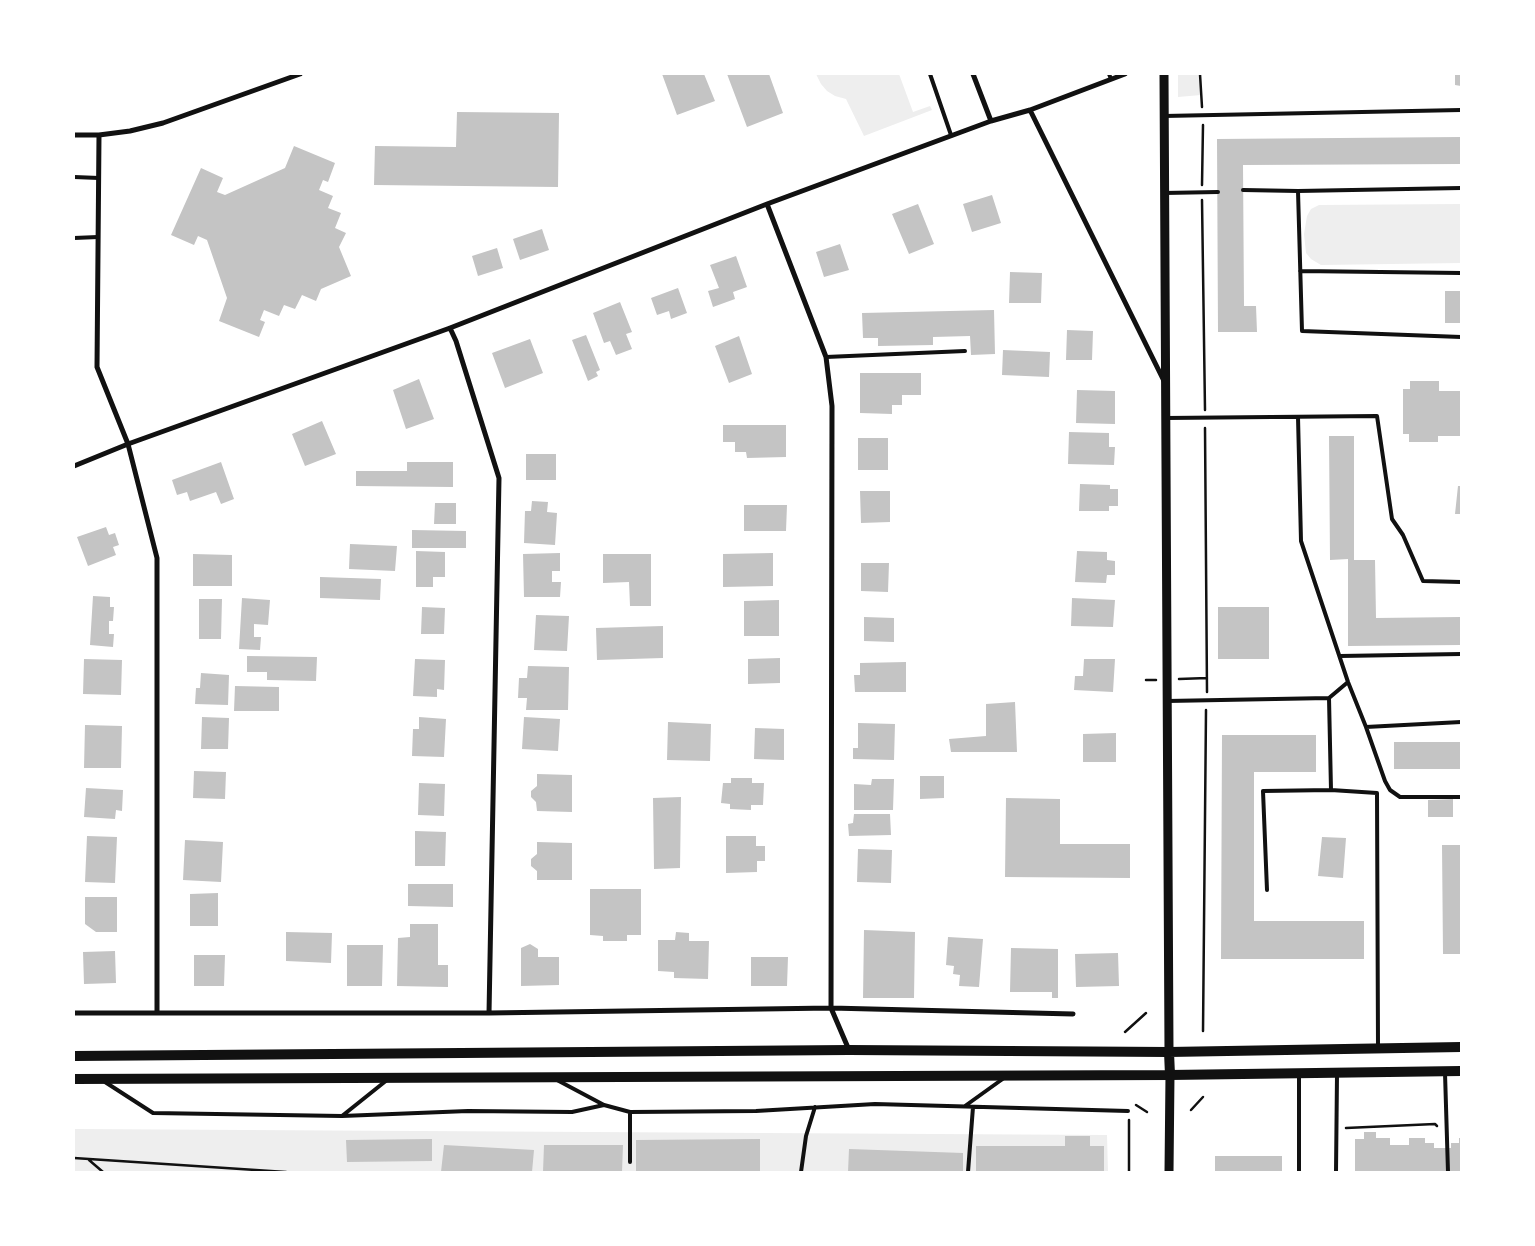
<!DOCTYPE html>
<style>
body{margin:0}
#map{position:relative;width:1535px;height:1246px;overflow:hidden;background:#fff;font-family:Merriweather,serif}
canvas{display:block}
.frame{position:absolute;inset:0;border:75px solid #fff;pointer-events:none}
</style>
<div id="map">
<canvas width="1535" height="1246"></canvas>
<div class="frame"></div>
</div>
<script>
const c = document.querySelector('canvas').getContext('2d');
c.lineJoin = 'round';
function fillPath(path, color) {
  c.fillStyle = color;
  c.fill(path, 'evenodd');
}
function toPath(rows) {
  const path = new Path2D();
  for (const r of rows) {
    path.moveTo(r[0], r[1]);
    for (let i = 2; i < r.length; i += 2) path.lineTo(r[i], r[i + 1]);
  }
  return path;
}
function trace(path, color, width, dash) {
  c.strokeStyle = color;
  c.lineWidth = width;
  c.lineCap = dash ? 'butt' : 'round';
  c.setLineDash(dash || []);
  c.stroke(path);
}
fillPath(toPath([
 [816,74,899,74,913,112,930,106,932,110,864,136,846,99,835,96,827,91,821,84],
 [1178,74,1200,74,1201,95,1178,97],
 [1461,204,1461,263,1321,265,1311,259,1306,253,1304,234,1307,216,1311,209,1319,205],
 [74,1129,1107,1135,1108,1172,74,1172]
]), '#eee');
fillPath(toPath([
 [662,74,704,74,715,101,677,115],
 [727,74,769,74,783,113,747,127],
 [1455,74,1461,74,1461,86,1455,85],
 [457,112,559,113,558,187,374,185,375,146,456,147],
 [1461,137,1461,164,1243,165,1244,306,1256,306,1257,332,1218,332,1217,139],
 [294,146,335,163,328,182,323,180,319,190,333,196,328,208,341,213,335,228,346,233,339,247,351,276,321,289,316,301,302,295,295,309,284,305,279,316,264,310,260,320,265,322,259,337,219,321,227,298,207,240,198,236,194,245,171,235,201,168,223,178,217,192,225,195,285,168],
 [992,195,1001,223,972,232,963,204],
 [918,204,934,244,909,254,892,214],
 [542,229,549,250,520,260,513,239],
 [840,244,849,270,824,277,816,252],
 [497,248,503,268,478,276,472,256],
 [736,256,747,287,733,292,735,299,713,307,708,291,719,288,710,265],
 [1010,272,1042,273,1041,303,1009,303],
 [678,288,687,313,671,319,669,311,657,315,651,298],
 [1445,291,1461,291,1461,323,1445,323],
 [620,302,632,332,626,334,632,349,616,355,610,341,604,343,593,313],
 [994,310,995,354,971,355,970,336,933,337,933,345,878,346,878,338,863,338,862,313],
 [1067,330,1093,331,1092,360,1066,360],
 [586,335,600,370,596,372,598,376,588,381,572,340],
 [739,336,752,374,729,383,715,346],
 [530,339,543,373,505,388,492,353],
 [1003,350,1050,352,1049,377,1002,375],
 [860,373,921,373,921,395,902,395,902,405,892,405,892,414,860,413],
 [419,379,434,419,406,429,393,390],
 [1410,381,1439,381,1439,391,1461,391,1461,436,1438,436,1438,442,1409,442,1409,434,1403,434,1403,389,1410,389],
 [1077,390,1115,391,1115,424,1076,423],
 [322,421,336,454,305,466,292,434],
 [723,425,786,425,786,457,747,458,746,452,735,452,735,442,723,442],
 [1069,432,1109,433,1109,447,1115,447,1114,465,1068,464],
 [1329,436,1354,436,1354,560,1375,560,1376,618,1461,617,1461,645,1348,646,1348,559,1330,560],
 [858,438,888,438,888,470,858,470],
 [526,454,556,454,556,480,526,480],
 [221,462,234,499,221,504,216,492,190,501,187,492,177,495,172,480],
 [407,462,453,462,453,487,356,486,356,471,407,471],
 [1080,484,1110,485,1110,489,1118,489,1118,506,1109,506,1109,511,1079,511],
 [1458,486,1461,486,1461,514,1455,514],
 [860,491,890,491,890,522,861,523],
 [532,501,548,502,547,512,557,513,555,545,524,543,525,511,531,511],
 [435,503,456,503,456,524,434,524],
 [744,505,787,505,786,531,744,531],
 [106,527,109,535,115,533,119,545,113,547,116,555,88,566,77,537],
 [412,530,466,531,466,548,412,548],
 [350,544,397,546,395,571,349,569],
 [416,551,445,552,445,577,433,577,433,587,416,587],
 [1077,551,1107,552,1107,560,1115,561,1115,575,1107,575,1106,583,1075,582],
 [560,553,560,571,552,571,552,582,561,582,560,597,524,597,523,554],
 [773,553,773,586,723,587,723,554],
 [193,554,232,555,232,586,193,586],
 [603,554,651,554,651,606,630,606,629,582,603,583],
 [861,563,889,563,888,592,861,591],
 [320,577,381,579,380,600,320,598],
 [93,596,110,597,110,607,114,607,113,621,109,621,109,634,114,634,113,647,90,645],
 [242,598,270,600,268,625,254,624,254,637,261,637,260,650,239,649],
 [1072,598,1115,600,1113,627,1071,626],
 [199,599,222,599,221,639,199,639],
 [779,600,779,636,744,636,744,601],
 [422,607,445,608,444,634,421,634],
 [1218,607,1269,607,1269,659,1218,659],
 [536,615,569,616,567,651,534,650],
 [864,617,894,618,894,642,864,641],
 [663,626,663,658,597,660,596,628],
 [247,656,317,657,316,681,267,680,267,672,247,672],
 [780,658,780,683,748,684,748,659],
 [84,659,122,660,121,695,83,694],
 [415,659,445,660,444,690,437,689,437,697,413,696],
 [1084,659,1115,659,1113,692,1074,690,1075,676,1083,676],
 [906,662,906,692,855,692,854,675,860,675,860,663],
 [528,666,569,667,568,710,526,710,527,698,518,698,519,678,527,678],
 [201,673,229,675,228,705,195,704,196,688,200,688],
 [235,686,279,687,279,711,234,711],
 [1015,702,1017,752,951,752,949,739,986,736,986,704],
 [202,717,229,718,228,749,201,749],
 [419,717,446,719,444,757,412,756,413,729,419,729],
 [524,717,560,719,558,751,522,749],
 [668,722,711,724,710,761,667,760],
 [858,723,895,724,894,760,853,759,853,748,858,748],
 [85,725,122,726,121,768,84,768],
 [755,728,784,729,784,760,754,759],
 [1116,733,1116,762,1083,762,1083,734],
 [1222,735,1316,735,1316,772,1254,772,1254,921,1364,921,1364,959,1221,959],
 [1394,742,1461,742,1461,769,1394,769],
 [194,771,226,772,225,799,193,798],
 [537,774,572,775,572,812,537,811,536,802,531,797,531,791,537,786],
 [920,776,944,776,944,798,920,799],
 [731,778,752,778,752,783,764,783,763,805,751,805,751,810,730,809,730,804,721,803,723,783,731,783],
 [872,779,894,779,893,810,854,810,854,784,871,785],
 [419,783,445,784,444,816,418,815],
 [86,788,123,790,122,811,116,810,115,819,84,817],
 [681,797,680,868,654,869,653,798],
 [1006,798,1060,799,1060,844,1130,844,1130,878,1005,877],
 [1453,799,1453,817,1428,817,1428,800],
 [854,814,890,814,891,835,849,836,848,824,853,823],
 [415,831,446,832,445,866,415,866],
 [87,836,117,837,115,883,85,882],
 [726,836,756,836,756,846,765,846,765,861,757,861,757,872,726,873],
 [1322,837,1346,838,1343,878,1318,876],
 [185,840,223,842,221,882,183,880],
 [537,842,572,843,572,880,537,880,537,871,531,866,531,859,537,854],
 [1442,845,1461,845,1461,954,1443,954],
 [858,849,892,850,891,883,857,882],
 [408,884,453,884,453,907,408,906],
 [590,889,641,889,641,935,627,935,627,941,603,941,603,936,590,935],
 [218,893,218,926,190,926,190,894],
 [85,897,117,897,117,932,96,932,85,924],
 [410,924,438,924,438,965,448,965,448,987,397,986,398,938,410,937],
 [864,930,915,932,914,998,863,998],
 [286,932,332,933,331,963,286,961],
 [676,932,689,933,689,941,709,941,708,979,674,978,674,972,658,971,658,940,675,940],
 [948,937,983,939,979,987,959,986,960,975,953,974,954,966,946,965],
 [530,944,538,949,538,957,559,957,559,985,521,986,521,948],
 [347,945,383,945,382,986,347,986],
 [1011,948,1058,949,1058,998,1052,998,1052,992,1010,992],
 [115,951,116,983,84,984,83,952],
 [1118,953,1119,986,1076,987,1075,954],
 [194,955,225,955,224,986,194,986],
 [751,957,788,957,787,986,751,986],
 [1364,1132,1376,1132,1376,1138,1390,1138,1390,1145,1409,1145,1409,1138,1425,1138,1425,1143,1434,1143,1434,1148,1451,1148,1451,1143,1459,1143,1459,1138,1461,1138,1461,1172,1355,1172,1355,1139,1364,1139],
 [1065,1136,1090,1136,1090,1146,1104,1146,1104,1172,976,1172,976,1146,1065,1146],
 [432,1139,432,1161,347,1162,346,1140],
 [760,1139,760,1172,636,1172,636,1140],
 [444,1145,534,1150,532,1172,441,1172],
 [544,1145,623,1145,622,1172,543,1172],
 [849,1149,963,1153,963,1172,848,1172],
 [1215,1156,1282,1156,1282,1172,1215,1172]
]), '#c4c4c4');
trace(toPath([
 [1200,74,1202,107],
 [1202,185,1203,125],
 [1202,200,1205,410],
 [1205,428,1207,692],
 [1179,679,1207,678],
 [1146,680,1156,680],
 [1203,1031,1206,710],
 [1125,1032,1146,1013],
 [1136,1105,1147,1112],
 [1191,1110,1203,1097],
 [1129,1120,1129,1172],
 [1346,1128,1435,1124,1437,1126],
 [74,1158,286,1172],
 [89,1160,103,1172]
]), '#111', 2.5);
trace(toPath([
 [930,74,951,135],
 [1109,74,1111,79],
 [1164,116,1461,110],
 [74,177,99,178],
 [1461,188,1298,191,1302,331,1461,337],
 [1243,190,1298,191],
 [1164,193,1218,192],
 [74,238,98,237],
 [1300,271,1461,273],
 [826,357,965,351],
 [1298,417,1301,541,1348,682,1366,727,1461,722],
 [1166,418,1377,416,1392,519,1403,535,1423,581,1461,582],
 [1340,656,1461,654],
 [1329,698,1348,682],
 [1167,701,1329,698,1331,790,1377,793,1378,1048],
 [1366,727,1385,781,1390,790,1400,797,1461,797],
 [1267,890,1263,791,1331,790],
 [1445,1073,1448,1172],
 [1299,1075,1299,1172],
 [557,1080,604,1105,630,1112],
 [105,1082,153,1113,342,1116,387,1080],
 [965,1106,1004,1078],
 [342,1116,468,1111,572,1112,604,1105],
 [630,1162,630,1112,756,1111,875,1104,1128,1111],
 [801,1172,806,1136,815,1107],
 [968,1172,973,1107],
 [1336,1172,1337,1075]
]), '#111', 4);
trace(toPath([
 [973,74,991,121],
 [1030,110,1164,381],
 [74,135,99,135,130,131,163,123,300,74],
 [99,135,97,367,128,444,157,558,157,1012],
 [767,204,826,357,832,406,831,1008,849,1050],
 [450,328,456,341,499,478,489,1013],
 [74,466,128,444,450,328,767,204,991,121,1030,110,1125,74],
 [74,1013,489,1013,831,1008,1073,1014]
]), '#111', 5);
trace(toPath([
 [1164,74,1169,1052],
 [1169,1172,1170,1075]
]), '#111', 9);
trace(toPath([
 [1169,1052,1170,1075],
 [74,1056,849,1050,1169,1052,1461,1047],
 [74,1079,1170,1075,1461,1071]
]), '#111', 10);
</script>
